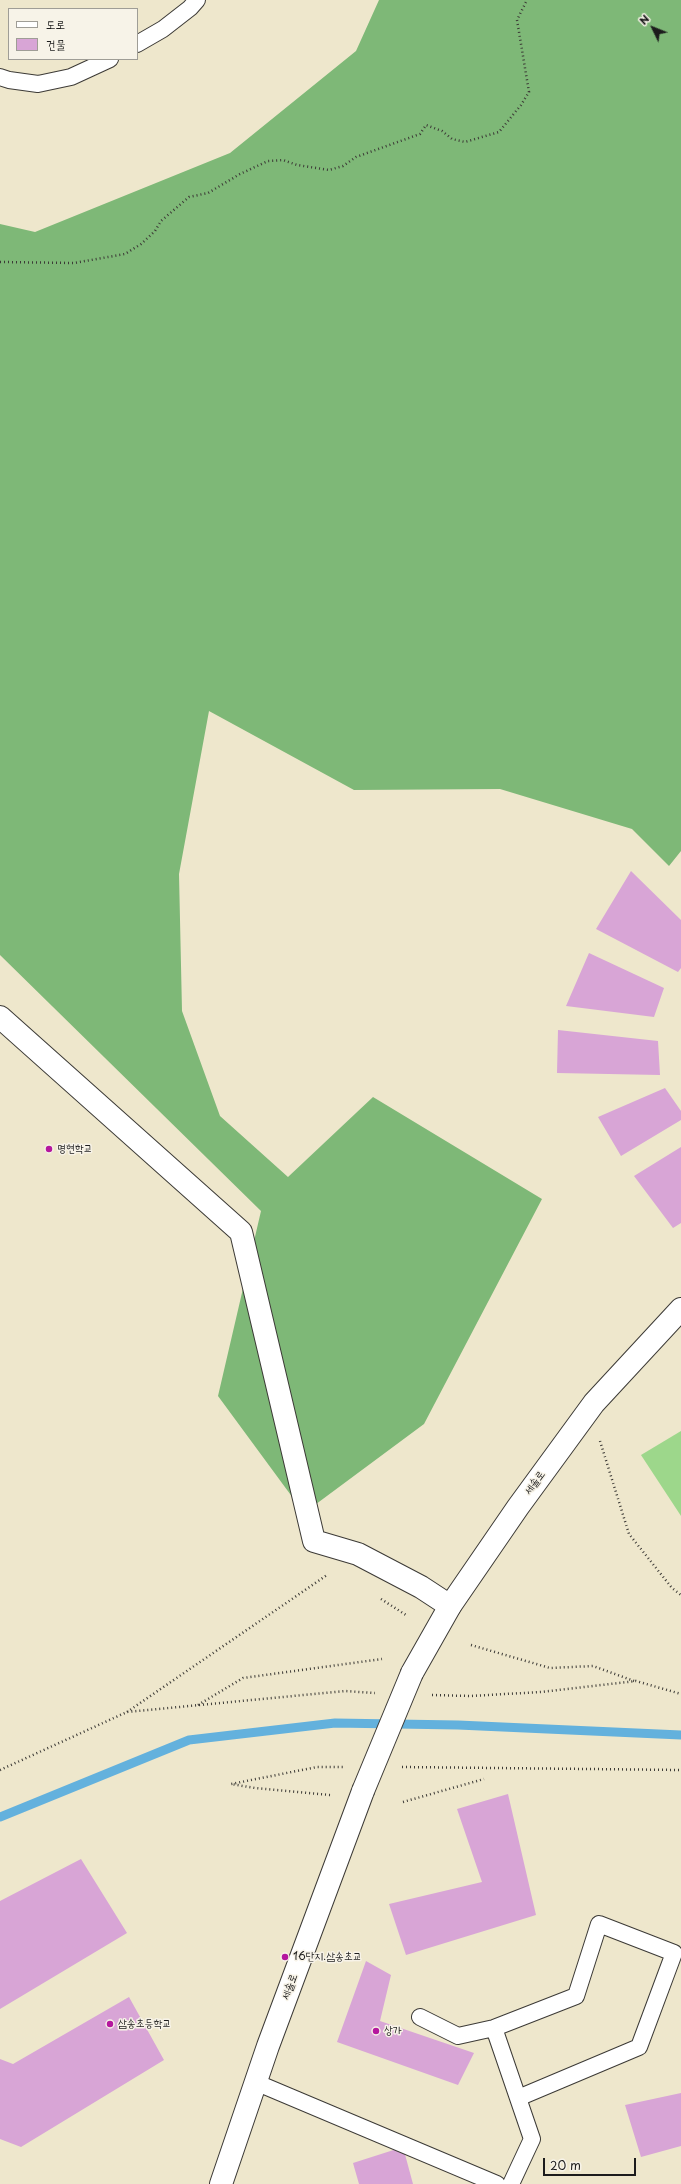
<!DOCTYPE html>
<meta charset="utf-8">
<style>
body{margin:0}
#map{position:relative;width:681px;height:2184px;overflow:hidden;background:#eee7cc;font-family:"Playpen Sans","Poor Story",sans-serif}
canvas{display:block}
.legend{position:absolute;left:8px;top:8px;width:130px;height:52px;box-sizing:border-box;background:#f7f3e8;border:1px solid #9f9d96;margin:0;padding:5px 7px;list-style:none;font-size:12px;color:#1c1c1c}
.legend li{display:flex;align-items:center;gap:8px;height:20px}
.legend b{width:20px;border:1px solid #9f9d96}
.north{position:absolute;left:633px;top:8px;width:40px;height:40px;-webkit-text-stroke:3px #f7f3e8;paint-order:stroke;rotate:313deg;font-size:11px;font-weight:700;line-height:16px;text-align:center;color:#1c1c1c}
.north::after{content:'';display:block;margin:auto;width:14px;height:18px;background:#1c1c1c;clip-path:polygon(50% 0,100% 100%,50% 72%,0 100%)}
.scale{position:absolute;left:543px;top:2158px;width:93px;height:18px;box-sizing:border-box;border:2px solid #1c1c1c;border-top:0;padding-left:5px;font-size:12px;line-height:14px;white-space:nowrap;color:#1c1c1c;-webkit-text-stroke:3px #f7f3e8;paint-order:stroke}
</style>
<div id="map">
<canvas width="681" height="2184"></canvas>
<ul class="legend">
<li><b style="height:5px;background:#fff"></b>도로</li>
<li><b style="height:11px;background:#d8a5d6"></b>건물</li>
</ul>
<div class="north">N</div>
<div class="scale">20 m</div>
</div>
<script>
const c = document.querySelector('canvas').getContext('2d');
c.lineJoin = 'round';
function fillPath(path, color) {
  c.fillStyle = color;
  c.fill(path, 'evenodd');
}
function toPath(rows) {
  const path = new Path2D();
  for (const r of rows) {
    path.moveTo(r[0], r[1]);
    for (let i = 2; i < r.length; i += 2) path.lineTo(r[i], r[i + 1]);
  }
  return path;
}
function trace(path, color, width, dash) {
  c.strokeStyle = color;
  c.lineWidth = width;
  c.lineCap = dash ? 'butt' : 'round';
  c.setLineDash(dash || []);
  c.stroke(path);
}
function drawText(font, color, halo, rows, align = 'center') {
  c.font = font + ' "Playpen Sans","Poor Story",sans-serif';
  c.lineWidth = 3;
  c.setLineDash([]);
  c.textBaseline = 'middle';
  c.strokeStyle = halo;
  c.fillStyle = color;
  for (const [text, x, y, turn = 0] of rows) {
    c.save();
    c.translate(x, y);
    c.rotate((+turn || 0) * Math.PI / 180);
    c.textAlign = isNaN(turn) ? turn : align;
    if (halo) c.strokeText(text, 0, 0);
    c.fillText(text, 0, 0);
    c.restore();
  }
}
fillPath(toPath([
 [681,1431,681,1516,641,1455]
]), '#9dd78b');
fillPath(toPath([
 [379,0,681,0,681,851,669,866,632,829,500,789,354,790,209,711,179,874,182,1011,220,1116,288,1177,373,1097,542,1199,424,1424,304,1513,218,1396,261,1211,0,955,0,224,35,232,230,153,356,51]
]), '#7eb877');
trace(toPath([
 [0,1817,189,1740,335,1723,458,1725,681,1735]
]), '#63b1dd', 9);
fillPath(toPath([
 [631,871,681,920,681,968,678,972,596,929],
 [589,953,664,988,654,1017,566,1006],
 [558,1030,658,1041,660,1075,557,1073],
 [665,1088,681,1111,681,1120,621,1156,598,1117],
 [681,1147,681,1223,673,1228,634,1176],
 [508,1794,536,1915,406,1955,389,1904,482,1882,457,1809],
 [81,1859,127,1933,0,2009,0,1901],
 [366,1961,391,1975,380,2021,474,2053,458,2085,337,2042],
 [129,1997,164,2060,21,2147,0,2139,0,2059,13,2064],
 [681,2093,681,2146,641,2157,625,2105],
 [403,2147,413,2184,359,2184,353,2163]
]), '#d8a5d6');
const service = toPath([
 [137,44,163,29,190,8,197,0],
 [0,77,9,80,38,84,71,77,110,59],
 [420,2017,458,2036,494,2028,576,1996,599,1924,674,1953,639,2047,518,2098],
 [494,2028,532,2139,511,2184],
 [255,2082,497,2184]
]);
const minor = toPath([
 [0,1017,241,1232,314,1541,358,1554,421,1587,450,1606]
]);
const tertiary = toPath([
 [412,1673,450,1606,518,1507,594,1403,681,1309],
 [221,2184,268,2046,363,1791]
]);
trace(service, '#3c3a36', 18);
trace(minor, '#3c3a36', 24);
trace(tertiary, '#3c3a36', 24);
trace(toPath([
 [0,262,74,263,125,254,141,244,155,231,161,221,189,197,208,193,240,174,268,161,283,160,297,165,329,170,343,166,356,157,420,134,426,125,442,131,452,139,465,142,499,132,521,105,529,92,517,20,527,0],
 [600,1441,629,1534,672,1588,681,1595],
 [381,1599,406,1615],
 [471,1645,550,1668,593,1666,634,1681],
 [432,1695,470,1696,541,1692,636,1681,681,1694],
 [198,1705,243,1678,382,1659],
 [127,1712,327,1575],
 [402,1767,681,1770],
 [0,1770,127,1712,345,1691,375,1693],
 [330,1795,255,1788,231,1784,317,1767,343,1767],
 [403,1802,484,1779]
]), '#3c3a36', 2.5, [1, 3]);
trace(service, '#fff', 16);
trace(minor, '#fff', 22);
trace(tertiary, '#fff', 22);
const tertiaryBridge = toPath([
 [363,1791,412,1673]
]);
trace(tertiaryBridge, '#3c3a36', 24, []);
trace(tertiaryBridge, '#fff', 22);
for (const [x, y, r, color] of [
 [49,1149,4,"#b5179e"],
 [285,1957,4,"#b5179e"],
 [110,2024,4,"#b5179e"],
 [376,2031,4,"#b5179e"]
]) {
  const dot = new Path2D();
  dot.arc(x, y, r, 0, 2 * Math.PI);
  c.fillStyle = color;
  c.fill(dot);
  trace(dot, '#f7f3e8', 1.5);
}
drawText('11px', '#1c1c1c', '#f7f3e8', [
 ["명현학교",57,1149],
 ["16단지.삼송초교",293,1957],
 ["삼송초등학교",118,2024],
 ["상가",384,2031]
], 'left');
drawText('11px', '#1c1c1c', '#f7f3e8', [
 ["세솔로",535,1483,-54],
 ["세솔로",290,1987,-70]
]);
</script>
